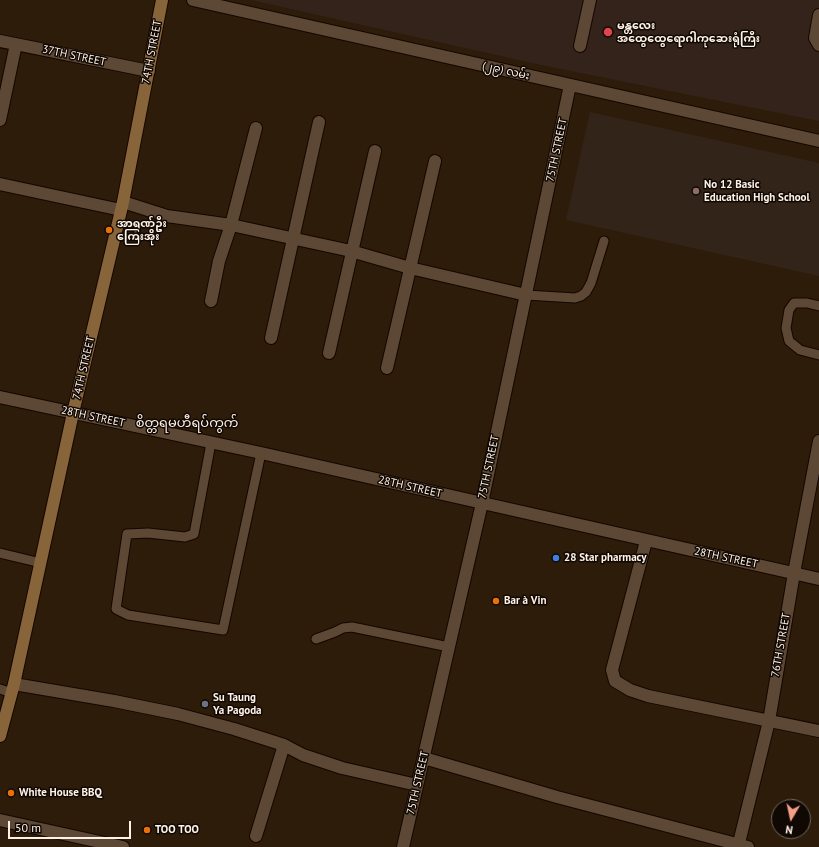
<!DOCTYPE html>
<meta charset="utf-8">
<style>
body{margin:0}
#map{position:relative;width:819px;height:847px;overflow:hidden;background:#2d1c09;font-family:"PT Sans",sans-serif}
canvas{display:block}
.north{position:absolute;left:771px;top:799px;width:40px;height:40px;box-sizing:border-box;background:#100803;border:1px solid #70665e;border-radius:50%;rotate:189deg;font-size:11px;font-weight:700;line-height:16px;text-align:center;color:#fff2e7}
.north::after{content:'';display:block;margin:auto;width:14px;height:18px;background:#f49e87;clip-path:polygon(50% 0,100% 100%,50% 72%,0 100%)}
.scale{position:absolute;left:8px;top:821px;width:123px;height:18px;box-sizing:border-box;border:2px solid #fff2e7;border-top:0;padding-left:5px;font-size:12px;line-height:14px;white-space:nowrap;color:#fff2e7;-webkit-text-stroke:3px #100803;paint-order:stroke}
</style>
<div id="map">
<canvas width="819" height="847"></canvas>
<div class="north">N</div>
<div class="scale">50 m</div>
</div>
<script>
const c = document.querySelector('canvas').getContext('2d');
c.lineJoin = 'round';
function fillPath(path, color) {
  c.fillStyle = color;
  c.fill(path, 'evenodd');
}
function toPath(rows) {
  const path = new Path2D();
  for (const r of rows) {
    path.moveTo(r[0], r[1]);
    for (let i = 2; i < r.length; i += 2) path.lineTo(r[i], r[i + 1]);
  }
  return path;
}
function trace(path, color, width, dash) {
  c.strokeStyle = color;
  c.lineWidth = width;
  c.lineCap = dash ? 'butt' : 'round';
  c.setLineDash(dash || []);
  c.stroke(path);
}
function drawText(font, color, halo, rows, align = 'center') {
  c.font = font + ' "PT Sans","Noto Sans Myanmar",sans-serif';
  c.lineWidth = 3;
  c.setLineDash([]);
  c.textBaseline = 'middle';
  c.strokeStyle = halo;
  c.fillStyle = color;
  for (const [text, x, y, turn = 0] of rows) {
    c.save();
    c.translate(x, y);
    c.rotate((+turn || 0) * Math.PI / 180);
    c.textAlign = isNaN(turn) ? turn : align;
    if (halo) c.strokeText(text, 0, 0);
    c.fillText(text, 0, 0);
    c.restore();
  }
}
fillPath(toPath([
 [590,112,819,163,819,276,566,220]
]), '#322418');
fillPath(toPath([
 [251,0,819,0,819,121,541,65]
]), '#34231a');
const lane = toPath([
 [526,295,575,298,581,296,586,292,591,283,604,241],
 [819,306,807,303,794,303,789,310,786,328,789,341,800,350,819,355],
 [211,443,194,534,185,537,148,533,127,534,116,609,128,615,223,630,261,453],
 [0,553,41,563],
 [316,639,335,632,343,628,352,627,449,647],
 [0,689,12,693]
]);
const street = toPath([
 [193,0,819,141],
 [819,15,815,38,819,45],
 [0,41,149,71],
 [580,46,590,0],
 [0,120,16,44],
 [0,184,121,210],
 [123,202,167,216,231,225,351,251,410,268,526,295],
 [211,301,219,261,231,225,256,128],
 [271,338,319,122],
 [329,353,375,151],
 [387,368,435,161],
 [0,397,261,453,819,579],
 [646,541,612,670,615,681,630,690,648,696,819,731],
 [14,684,114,701,178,714,234,729,284,745,303,755,342,768,417,785],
 [424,758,557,797,748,847],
 [0,820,123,847],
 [256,836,284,745],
 [403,847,482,503,570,85],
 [738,847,769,721,794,573,819,441]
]);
const secondary = toPath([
 [0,736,14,684,73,413,123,202,162,0]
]);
trace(lane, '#150600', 11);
trace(street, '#150600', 14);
trace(secondary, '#150600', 14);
trace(lane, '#5c4834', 9);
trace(street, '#5c4834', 12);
trace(secondary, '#87643a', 12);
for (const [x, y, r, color] of [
 [608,32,5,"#e0444e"],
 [696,191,4,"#8d6e63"],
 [109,230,4,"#e8710a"],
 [556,558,4,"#3f7fe0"],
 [496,601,4,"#e8710a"],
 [205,704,4,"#6b7280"],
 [11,793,4,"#e8710a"],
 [147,830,4,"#e8710a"]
]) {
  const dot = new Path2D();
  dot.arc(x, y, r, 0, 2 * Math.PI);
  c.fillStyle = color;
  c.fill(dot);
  trace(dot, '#100803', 1.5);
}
drawText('bold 11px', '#fff2e7', '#100803', [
 ["မန္တလေး",617,26],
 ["အထွေထွေရောဂါကုဆေးရုံကြီး",617,39],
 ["No 12 Basic",704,185],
 ["Education High School",704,198],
 ["အာရုဏ်ဦး",117,224],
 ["ကြေးအိုး",117,237],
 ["28 Star pharmacy",564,558],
 ["Bar à Vin",504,601],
 ["Su Taung",213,698],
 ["Ya Pagoda",213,711],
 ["White House BBQ",19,793],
 ["TOO TOO",155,830]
], 'left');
drawText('11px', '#fff2e7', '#100803', [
 ["74TH STREET",152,52,-79],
 ["37TH STREET",74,56,12],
 ["(၂၉) လမ်း",506,71,13],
 ["75TH STREET",557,150,-78],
 ["74TH STREET",84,368,-77],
 ["28TH STREET",93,417,12],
 ["75TH STREET",489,467,-78],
 ["28TH STREET",410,487,13],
 ["28TH STREET",726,558,12],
 ["76TH STREET",781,645,-80],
 ["75TH STREET",418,783,-77]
]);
drawText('13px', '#fff2e7', '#100803', [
 ["စိတ္တရမဟီရပ်ကွက်",187,423]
]);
</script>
